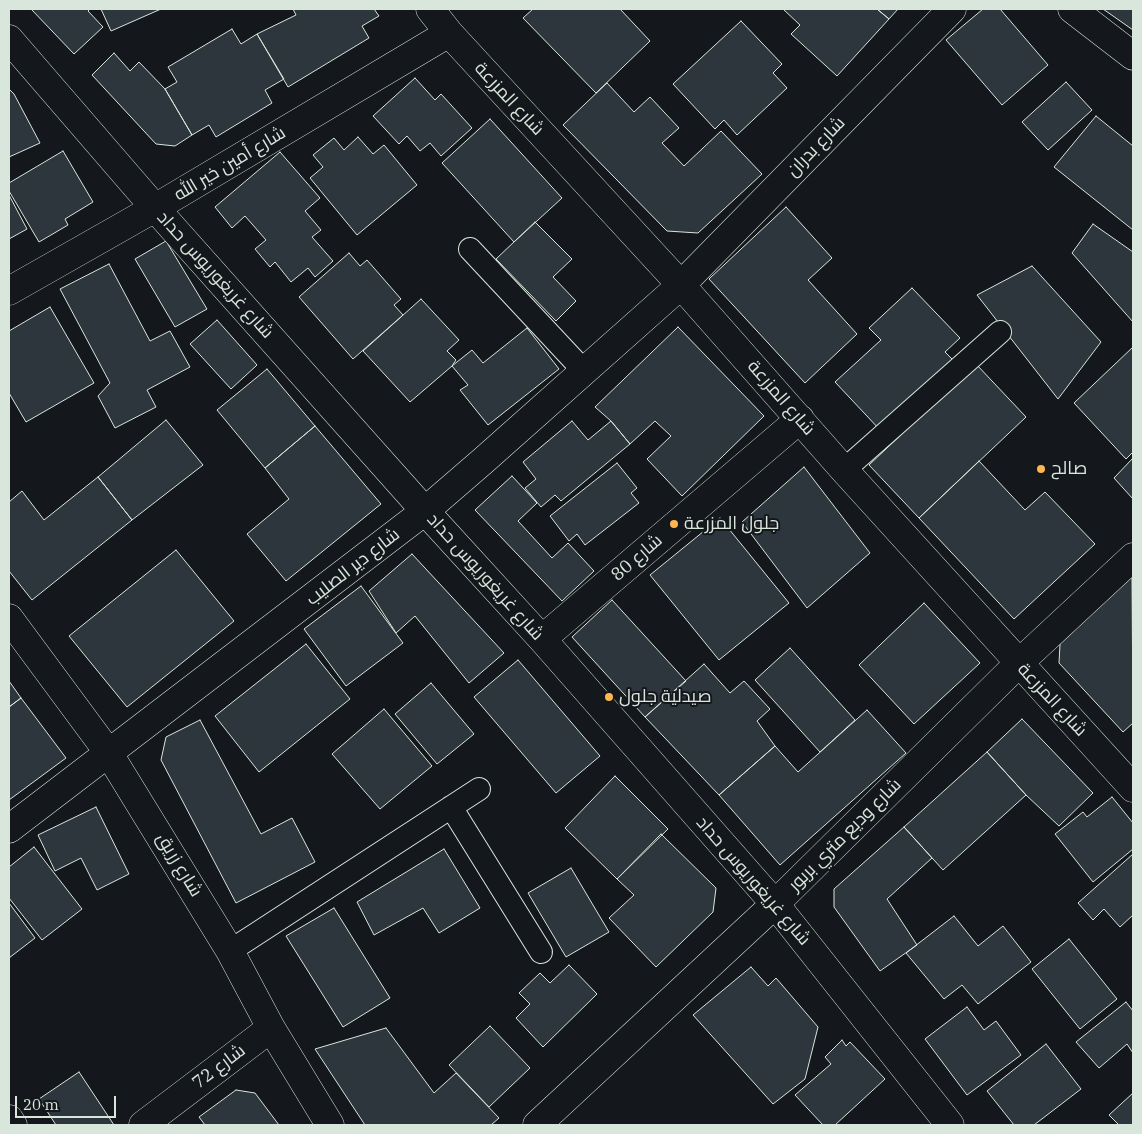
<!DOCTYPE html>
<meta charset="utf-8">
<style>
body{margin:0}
#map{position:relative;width:1142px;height:1134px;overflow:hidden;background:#14181c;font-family:"IBM Plex Serif",serif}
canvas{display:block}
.frame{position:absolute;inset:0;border:10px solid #d8e6dc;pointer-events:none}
.scale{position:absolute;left:15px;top:1096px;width:101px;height:22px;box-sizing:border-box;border:2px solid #d8e6dc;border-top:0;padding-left:6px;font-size:15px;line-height:18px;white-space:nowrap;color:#d8e6dc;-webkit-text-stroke:4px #14181c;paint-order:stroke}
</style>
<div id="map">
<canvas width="1142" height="1134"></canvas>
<div class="frame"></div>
<div class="scale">20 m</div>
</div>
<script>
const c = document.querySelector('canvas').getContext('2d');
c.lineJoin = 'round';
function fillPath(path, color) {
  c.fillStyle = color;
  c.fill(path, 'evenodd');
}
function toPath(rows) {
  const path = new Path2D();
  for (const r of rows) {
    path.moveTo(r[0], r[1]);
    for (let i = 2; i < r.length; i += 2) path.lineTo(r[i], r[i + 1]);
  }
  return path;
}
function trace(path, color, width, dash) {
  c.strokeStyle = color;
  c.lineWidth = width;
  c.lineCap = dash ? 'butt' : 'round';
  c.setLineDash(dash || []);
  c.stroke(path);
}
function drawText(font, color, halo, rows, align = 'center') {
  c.font = font + ' "IBM Plex Serif",Cairo,serif';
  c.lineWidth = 4;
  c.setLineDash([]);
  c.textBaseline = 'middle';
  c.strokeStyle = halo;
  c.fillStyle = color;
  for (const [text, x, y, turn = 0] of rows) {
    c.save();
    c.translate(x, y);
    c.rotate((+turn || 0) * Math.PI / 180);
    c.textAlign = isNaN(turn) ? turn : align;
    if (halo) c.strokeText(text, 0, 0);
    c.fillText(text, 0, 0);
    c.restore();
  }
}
const building = toPath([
 [31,9,90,9,88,11,103,27,74,54,31,9],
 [101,9,161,9,111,31,101,9],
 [293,9,374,9,379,16,362,26,369,38,288,87,257,34,296,15,293,9],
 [533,9,620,9,650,41,596,93,523,18,533,9],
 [783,9,877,9,889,19,837,76,791,34,800,25,783,9],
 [877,9,898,9,889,19,877,9],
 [983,9,1000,9,1048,65,1002,105,946,40,983,9],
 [1103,9,1133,9,1133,30,1103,9],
 [741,21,782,64,773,73,787,88,737,135,724,120,715,129,673,84,741,21],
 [232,29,241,44,257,34,284,79,265,90,272,103,216,137,209,125,192,135,165,89,177,82,168,67,232,29],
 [114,53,130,71,139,62,165,89,192,135,175,146,156,144,92,75,114,53],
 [415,78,435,100,441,94,472,128,441,156,430,143,420,151,407,136,399,144,373,116,415,78],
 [1066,82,1092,110,1048,150,1022,122,1066,82],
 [607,83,634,112,650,97,679,128,662,143,684,166,721,131,762,174,698,233,667,231,563,125,607,83],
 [9,89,14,94,40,143,9,157,9,89],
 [1096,116,1133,146,1133,230,1054,167,1096,116],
 [490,119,562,198,514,242,442,163,490,119],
 [358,137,373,154,384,145,417,185,357,235,310,178,323,167,313,155,334,138,344,150,358,137],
 [63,151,93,202,65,219,68,225,39,242,9,191,9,183,63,151],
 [280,152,320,198,305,211,321,230,312,237,333,261,315,277,308,268,291,282,275,262,270,267,255,249,266,240,245,216,232,228,215,207,280,152],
 [9,195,27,229,9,239,9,195],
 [786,207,832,258,808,280,857,334,805,383,709,279,786,207],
 [535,222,572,259,553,277,576,301,556,321,496,259,535,222],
 [1093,224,1133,252,1133,322,1072,253,1093,224],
 [166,241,207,309,175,327,135,259,166,241],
 [349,253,360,266,367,260,401,299,394,305,403,315,353,359,299,297,349,253],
 [109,264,150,341,170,331,190,367,147,390,156,407,115,428,98,396,110,383,60,289,109,264],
 [1032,266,1101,342,1058,399,977,295,1032,266],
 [912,288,960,338,945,352,955,362,881,431,835,382,881,340,869,328,912,288],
 [421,299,459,340,447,351,456,360,452,366,410,402,363,351,421,299],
 [50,307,94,383,26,422,9,393,9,331,50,307],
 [217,320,257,365,231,389,190,344,217,320],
 [678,327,764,416,682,496,647,459,671,436,655,421,630,444,611,421,595,407,678,327],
 [527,328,559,369,488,425,460,390,468,385,452,366,472,350,483,363,527,328],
 [1133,347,1133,452,1126,459,1074,403,1133,347],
 [976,364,1026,417,919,518,869,465,976,364],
 [267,369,315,426,265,468,217,410,267,369],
 [166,420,203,465,132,520,98,477,166,420],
 [572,421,588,440,611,421,630,444,561,501,555,495,541,507,525,488,536,479,523,462,572,421],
 [315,426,381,504,286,581,247,534,289,499,265,468,315,426],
 [1133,458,1133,499,1114,478,1133,458],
 [979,461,1025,510,1045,492,1095,544,1014,619,919,518,979,461],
 [617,463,637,488,631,493,639,503,585,545,577,534,569,541,550,516,617,463],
 [804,467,870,553,807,608,742,522,804,467],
 [512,476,537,503,518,521,552,558,568,543,594,571,562,601,475,510,512,476],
 [98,477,132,520,32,600,9,571,9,502,22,491,44,520,98,477],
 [720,518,789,603,719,660,650,575,720,518],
 [176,550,234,621,127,707,69,636,176,550],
 [412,554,504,653,469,683,415,616,396,633,369,591,412,554],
 [1132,576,1133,723,1123,732,1059,663,1060,644,1132,576],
 [361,586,403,643,346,686,304,629,361,586],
 [612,600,686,681,645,717,572,637,612,600],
 [924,603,980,663,914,724,859,665,924,603],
 [306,644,350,699,259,772,215,716,306,644],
 [790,648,855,720,820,752,755,680,790,648],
 [518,660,600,756,556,793,474,697,518,660],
 [704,664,730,693,744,681,770,709,757,721,775,746,719,795,645,717,704,664],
 [9,681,21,698,9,707,9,681],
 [431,683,474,734,437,764,395,714,431,683],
 [21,698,66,758,9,800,9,707,21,698],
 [384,709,432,766,380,809,332,754,384,709],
 [867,710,906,753,780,865,719,795,775,746,798,772,867,710],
 [1022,719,1093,793,1059,826,1026,795,987,752,1022,719],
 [200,720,261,834,292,818,315,862,236,903,161,760,166,737,200,720],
 [987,752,1026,795,943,870,904,827,987,752],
 [615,776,668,829,617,879,565,828,615,776],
 [1112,797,1133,823,1133,849,1093,882,1055,834,1083,812,1087,817,1112,797],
 [96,807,129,874,97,890,81,858,55,871,38,835,96,807],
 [904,827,932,858,887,899,917,945,880,971,834,907,834,889,904,827],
 [661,834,716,888,713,912,656,967,609,918,634,895,617,879,661,834],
 [34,847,82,909,42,940,9,898,9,867,34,847],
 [444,849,480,908,439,933,423,908,374,935,357,902,444,849],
 [1133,854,1133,915,1120,927,1104,909,1093,920,1078,903,1133,854],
 [571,868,609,932,566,957,528,893,571,868],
 [9,903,35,938,9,958,9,903],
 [334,908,390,998,343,1027,286,936,334,908],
 [954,916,978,946,1003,926,1031,962,978,1004,962,985,944,999,906,953,954,916],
 [1069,939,1117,999,1080,1029,1032,969,1069,939],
 [569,965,597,994,543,1047,516,1018,530,1004,519,993,540,973,550,983,569,965],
 [751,967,768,986,776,978,818,1027,805,1079,773,1104,693,1015,751,967],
 [1126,1002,1133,1011,1133,1053,1127,1044,1099,1068,1076,1042,1126,1002],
 [967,1007,984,1030,996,1021,1021,1055,967,1095,925,1039,967,1007],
 [490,1026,530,1068,489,1107,449,1065,490,1026],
 [386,1028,434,1093,456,1073,499,1118,491,1125,365,1125,315,1049,386,1028],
 [842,1040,846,1046,850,1042,885,1079,835,1125,823,1125,795,1095,831,1064,825,1057,842,1040],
 [1046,1044,1081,1089,1034,1125,1014,1125,987,1091,1046,1044],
 [79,1072,114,1125,56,1125,39,1099,79,1072],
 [236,1090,255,1093,279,1125,205,1125,199,1117,236,1090],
 [1133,1093,1133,1125,1119,1125,1109,1115,1133,1093]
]);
fillPath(building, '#2c363c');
trace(building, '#d8e6dc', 1);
const pedestrian = toPath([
 [470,249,584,371],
 [844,470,1000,332],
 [451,807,541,952],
 [230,951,479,789]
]);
const minor = toPath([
 [430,9,449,33,681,285,844,470,1133,788],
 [1072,9,1133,56],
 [9,39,155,208,425,511,542,639,775,904,950,1125],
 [9,291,155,208,449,33],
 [9,618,108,752,230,951,271,1028,330,1125],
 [542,639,800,419],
 [9,829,425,511,484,460,681,285,952,9],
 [143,1125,271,1028],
 [537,1125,775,904,1019,663,1133,557]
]);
const trunk = toPath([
 [9,1119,13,1125]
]);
trace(pedestrian, '#d8e6dc', 24);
trace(minor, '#d8e6dc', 29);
trace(trunk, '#d8e6dc', 29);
trace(pedestrian, '#14181c', 22);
trace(minor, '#14181c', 28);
trace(trunk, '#14181c', 28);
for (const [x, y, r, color] of [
 [1041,469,5,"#ffb74d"],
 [674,524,5,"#ffb74d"],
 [609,697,5,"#ffb74d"]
]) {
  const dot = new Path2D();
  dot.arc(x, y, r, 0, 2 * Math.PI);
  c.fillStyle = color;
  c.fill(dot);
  trace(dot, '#14181c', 2);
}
drawText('18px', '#d8e6dc', '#14181c', [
 ["شارع المزرعة",509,99,47],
 ["شارع بدران",816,147,-46],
 ["شارع أمين خير الله",230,164,-31],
 ["شارع غريغوريوس حداد",215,275,48],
 ["شارع المزرعة",781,398,49],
 ["شارع 80",637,558,-41],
 ["شارع دير الصليب",353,567,-38],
 ["شارع غريغوريوس حداد",485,577,48],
 ["شارع المزرعة",1052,700,47],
 ["شارع وديع متري بربور",845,835,-45],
 ["شارع زريق",179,865,59],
 ["شارع غريغوريوس حداد",753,881,49],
 ["شارع 72",219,1067,-37]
]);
drawText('18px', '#d8e6dc', '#14181c', [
 ["صالح",1051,469],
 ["جلول المزرعة",684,524],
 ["صيدلية جلول",619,697]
], 'left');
</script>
